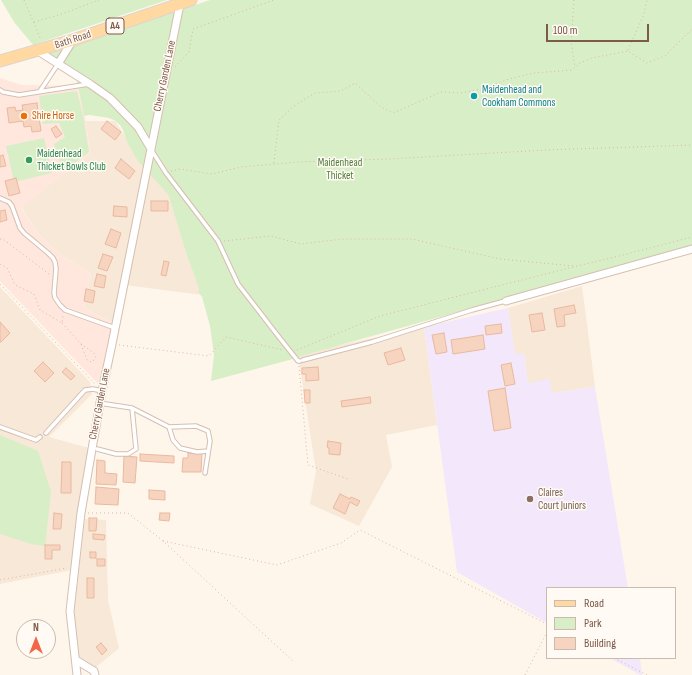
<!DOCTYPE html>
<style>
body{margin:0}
#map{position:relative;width:692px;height:675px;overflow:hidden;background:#fef6eb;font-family:"Sofia Sans Condensed",sans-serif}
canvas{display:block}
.legend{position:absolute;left:546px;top:587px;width:130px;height:72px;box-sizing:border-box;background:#fffaf3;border:1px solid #cbbaaf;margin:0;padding:5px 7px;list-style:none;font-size:12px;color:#7d5a4a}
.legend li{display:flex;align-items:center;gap:8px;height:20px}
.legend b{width:20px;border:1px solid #cbbaaf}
.north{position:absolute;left:16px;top:619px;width:40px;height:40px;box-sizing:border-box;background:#fffaf3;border:1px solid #cbbaaf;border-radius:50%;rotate:0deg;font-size:11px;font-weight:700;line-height:16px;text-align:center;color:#7d5a4a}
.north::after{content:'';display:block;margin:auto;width:14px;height:18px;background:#f16747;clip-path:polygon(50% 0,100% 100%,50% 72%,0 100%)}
.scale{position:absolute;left:546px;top:24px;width:103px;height:18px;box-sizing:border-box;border:2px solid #7d5a4a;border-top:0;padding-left:5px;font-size:12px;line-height:14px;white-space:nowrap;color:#7d5a4a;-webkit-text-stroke:3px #fffaf3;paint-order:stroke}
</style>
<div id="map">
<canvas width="692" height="675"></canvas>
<ul class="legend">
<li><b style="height:5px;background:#ffd9a1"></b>Road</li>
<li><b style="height:11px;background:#d8eec7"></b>Park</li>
<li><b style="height:11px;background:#f6d4c0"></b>Building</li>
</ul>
<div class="north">N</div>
<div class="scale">100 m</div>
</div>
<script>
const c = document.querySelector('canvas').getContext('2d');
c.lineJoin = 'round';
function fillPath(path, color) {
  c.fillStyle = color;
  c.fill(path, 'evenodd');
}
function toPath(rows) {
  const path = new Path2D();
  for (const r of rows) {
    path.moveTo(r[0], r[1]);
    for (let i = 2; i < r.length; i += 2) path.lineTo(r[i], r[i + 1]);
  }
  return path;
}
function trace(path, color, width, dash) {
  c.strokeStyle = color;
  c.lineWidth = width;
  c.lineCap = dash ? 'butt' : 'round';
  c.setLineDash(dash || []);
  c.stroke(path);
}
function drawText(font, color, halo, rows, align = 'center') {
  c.font = font + ' "Sofia Sans Condensed",sans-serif';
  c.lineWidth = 3;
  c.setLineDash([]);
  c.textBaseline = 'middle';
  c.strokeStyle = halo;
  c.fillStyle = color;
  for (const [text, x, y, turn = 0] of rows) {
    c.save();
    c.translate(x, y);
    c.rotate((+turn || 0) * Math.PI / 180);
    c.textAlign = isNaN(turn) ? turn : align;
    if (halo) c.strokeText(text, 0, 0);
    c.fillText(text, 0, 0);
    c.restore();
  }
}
fillPath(toPath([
 [86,121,115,121,143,164,172,196,202,295,133,286,122,284,113,323,84,308,91,274,61,255,37,232,21,207,90,154],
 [582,286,595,387,552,393,528,383,524,353,515,355,508,308],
 [0,287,90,382,92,394,49,437,89,448,72,570,0,584],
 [424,327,437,425,386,435,392,467,359,526,310,504,316,471,298,354],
 [85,519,106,520,108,600,119,648,95,668,79,659,74,610]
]), '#f7e8d8');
fillPath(toPath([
 [0,78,22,85,77,86,86,121,90,154,21,208,37,232,61,255,91,274,84,308,113,323,99,385,0,281]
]), '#ffe7de');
fillPath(toPath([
 [508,308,515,354,524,353,528,383,550,379,552,393,595,387,628,588,547,588,547,623,457,572,424,327],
 [610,658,640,658,642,675,640,675]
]), '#f3e7fb');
fillPath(toPath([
 [1,0,167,0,33,45,14,22],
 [210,0,692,0,692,246,301,356,293,359,211,381,214,355,210,326,202,297,198,291,199,291,199,288,186,252,169,196,166,192,138,161,127,142,123,130,120,125,114,120,109,118,90,115,84,116,76,77,43,56,49,53,78,45],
 [77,91,84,120,89,152,63,172,54,144,65,137,59,123,43,124,39,96],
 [44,138,52,173,14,182,6,146],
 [0,435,38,451,51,492,45,546,31,544,0,534]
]), '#d8eec7');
const building = toPath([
 [37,103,41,131,32,132,31,126,24,127,23,121,9,123,7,108,15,107,16,111,23,110,22,105,37,103],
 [107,121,121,132,115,140,101,129,107,121],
 [56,126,62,134,56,138,51,129,56,126],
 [3,155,6,166,0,167,0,156,3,155],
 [121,159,135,171,129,179,115,168,121,159],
 [16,178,20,193,9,196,5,181,16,178],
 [151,201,168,201,168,211,151,211,151,201],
 [114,206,127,207,127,217,113,216,114,206],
 [5,210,7,220,0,222,0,211,5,210],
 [111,229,121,233,116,248,105,244,111,229],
 [103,254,113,257,107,271,98,268,103,254],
 [164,261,169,262,166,276,161,275,164,261],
 [97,274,106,276,104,288,94,286,97,274],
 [86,289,95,291,93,303,84,301,86,289],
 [574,305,576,313,564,315,565,326,557,327,554,309,574,305],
 [542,313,545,330,532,332,529,315,542,313],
 [0,322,10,333,1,342,0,342,0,322],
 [501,324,502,333,486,335,485,326,501,324],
 [444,333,447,352,436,354,432,335,444,333],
 [483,335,485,349,453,354,451,340,483,335],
 [401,348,405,360,388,365,384,353,401,348],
 [43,362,54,373,45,382,34,371,43,362],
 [511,363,515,384,505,386,501,365,511,363],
 [318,367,319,380,306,381,306,374,302,374,302,368,318,367],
 [66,368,75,376,71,380,62,372,66,368],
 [505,388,511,428,494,431,488,391,505,388],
 [304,390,310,390,310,403,305,403,304,390],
 [370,397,371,403,342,407,341,401,370,397],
 [328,441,341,443,340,455,329,454,329,448,327,447,328,441],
 [188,453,202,453,201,472,182,472,183,458,188,458,188,453],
 [140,454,174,456,174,463,140,461,140,454],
 [124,456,137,457,135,483,123,482,124,456],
 [97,460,105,461,105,473,117,474,116,485,96,484,97,460],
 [62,462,71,462,71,493,61,493,62,462],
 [96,487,119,489,118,505,95,504,96,487],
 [149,490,165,491,165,500,149,499,149,490],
 [340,494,350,499,351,497,360,501,357,506,350,502,345,514,333,508,340,494],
 [54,513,62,514,61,529,53,529,54,513],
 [160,513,170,513,169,521,159,520,160,513],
 [89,518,97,518,96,531,89,531,89,518],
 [93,534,105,535,104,540,93,539,93,534],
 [45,545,60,545,60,550,52,550,52,559,45,559,45,545],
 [90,552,96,552,96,558,90,558,90,552],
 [97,559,105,559,105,566,97,566,97,559],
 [87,578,94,578,94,598,87,598,87,578],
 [101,643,107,650,102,655,96,647,101,643]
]);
fillPath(building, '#f6d4c0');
trace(building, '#eab99e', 1);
const lane = toPath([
 [0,90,3,92,19,95,89,84],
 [40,91,58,64],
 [152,151,166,173,218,241,238,284,275,332,298,361,300,361],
 [0,198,9,202,12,206,20,228,24,233,48,253,53,258,55,262,56,269,54,293,55,298,60,305,65,310,115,328],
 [303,360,372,342,472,310,505,301],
 [99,403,132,408,169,427,173,440,180,448,197,452,208,451],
 [0,427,36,440,40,437],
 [169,427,196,426,208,431,210,441,205,473],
 [46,433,85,390,93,389,102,391],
 [97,449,116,454,128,454,136,449,132,408]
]);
const street = toPath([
 [38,51,90,84,110,98,138,127,151,149],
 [58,64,73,40],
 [506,301,692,249],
 [76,660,94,671,95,675],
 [77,675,70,611,81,513,102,391,112,344,180,4]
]);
const primary = toPath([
 [0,61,73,40,191,0]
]);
trace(lane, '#d5bfb1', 5.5);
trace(street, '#d5bfb1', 9);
trace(primary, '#ddd4d0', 13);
trace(toPath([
 [24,0,41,40],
 [574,0,571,41,575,67],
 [34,22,62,14,99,0],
 [628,50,644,14,647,0],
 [175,67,189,52,193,29,274,0],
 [274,163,279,120,294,106,315,93,341,91,355,83,381,107,393,113,441,92,461,93,482,89,509,79,534,73,572,70,580,63,592,58,628,51,647,63,665,56,692,29],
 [171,171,180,169,212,174,241,167,298,162,389,159,546,150,692,145],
 [0,239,3,239,49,274,50,277],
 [224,241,271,236,301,244,342,239,412,239,500,259,574,266],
 [0,264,7,268,15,285,34,294,40,310,62,323,63,316],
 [0,284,95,384],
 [62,323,81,344,94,353,96,357,94,360,91,362,87,360,81,344],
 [119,345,209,356,226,337,283,350],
 [297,350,380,316,577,266,615,257,692,237],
 [299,366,308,465,348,479],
 [88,513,128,513,163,541,294,662],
 [163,541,277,565,341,543,360,530,547,624],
 [0,580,67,568],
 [614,658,647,675],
 [525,675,547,632]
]), '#dcb6a1', 1, [1, 3]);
trace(lane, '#fff', 3.5);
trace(street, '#fff', 7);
trace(primary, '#ffd9a1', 11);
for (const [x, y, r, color] of [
 [474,96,4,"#0f9aa8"],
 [24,116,4,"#e8710a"],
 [29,160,4,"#2e9e5b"],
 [530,499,4,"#8d6e63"]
]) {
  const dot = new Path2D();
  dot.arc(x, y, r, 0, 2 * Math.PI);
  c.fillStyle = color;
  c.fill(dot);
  trace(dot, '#fffaf3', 1.5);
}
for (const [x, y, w] of [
 [115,26,18]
]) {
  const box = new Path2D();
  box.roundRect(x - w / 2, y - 8, w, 16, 3);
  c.fillStyle = '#fffaf3';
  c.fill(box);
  trace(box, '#7d5a4a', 1);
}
drawText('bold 10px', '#7d5a4a', null, [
 ["A4",115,26]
]);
drawText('11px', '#7d5a4a', '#fffaf3', [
 ["Bath Road",73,40,-18],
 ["Cherry Garden Lane",165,76,-78],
 ["Cherry Garden Lane",100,404,-79]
]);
drawText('11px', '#0d838f', '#fffaf3', [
 ["Maidenhead and",482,90],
 ["Cookham Commons",482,103]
], 'left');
drawText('11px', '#c56008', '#fffaf3', [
 ["Shire Horse",32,116]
], 'left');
drawText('11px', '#27864d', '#fffaf3', [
 ["Maidenhead",37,154],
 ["Thicket Bowls Club",37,167]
], 'left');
drawText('11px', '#527d3e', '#fffaf3', [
 ["Maidenhead",340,163],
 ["Thicket",340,176]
]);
drawText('11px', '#785e54', '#fffaf3', [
 ["Claires",538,493],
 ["Court Juniors",538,506]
], 'left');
</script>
